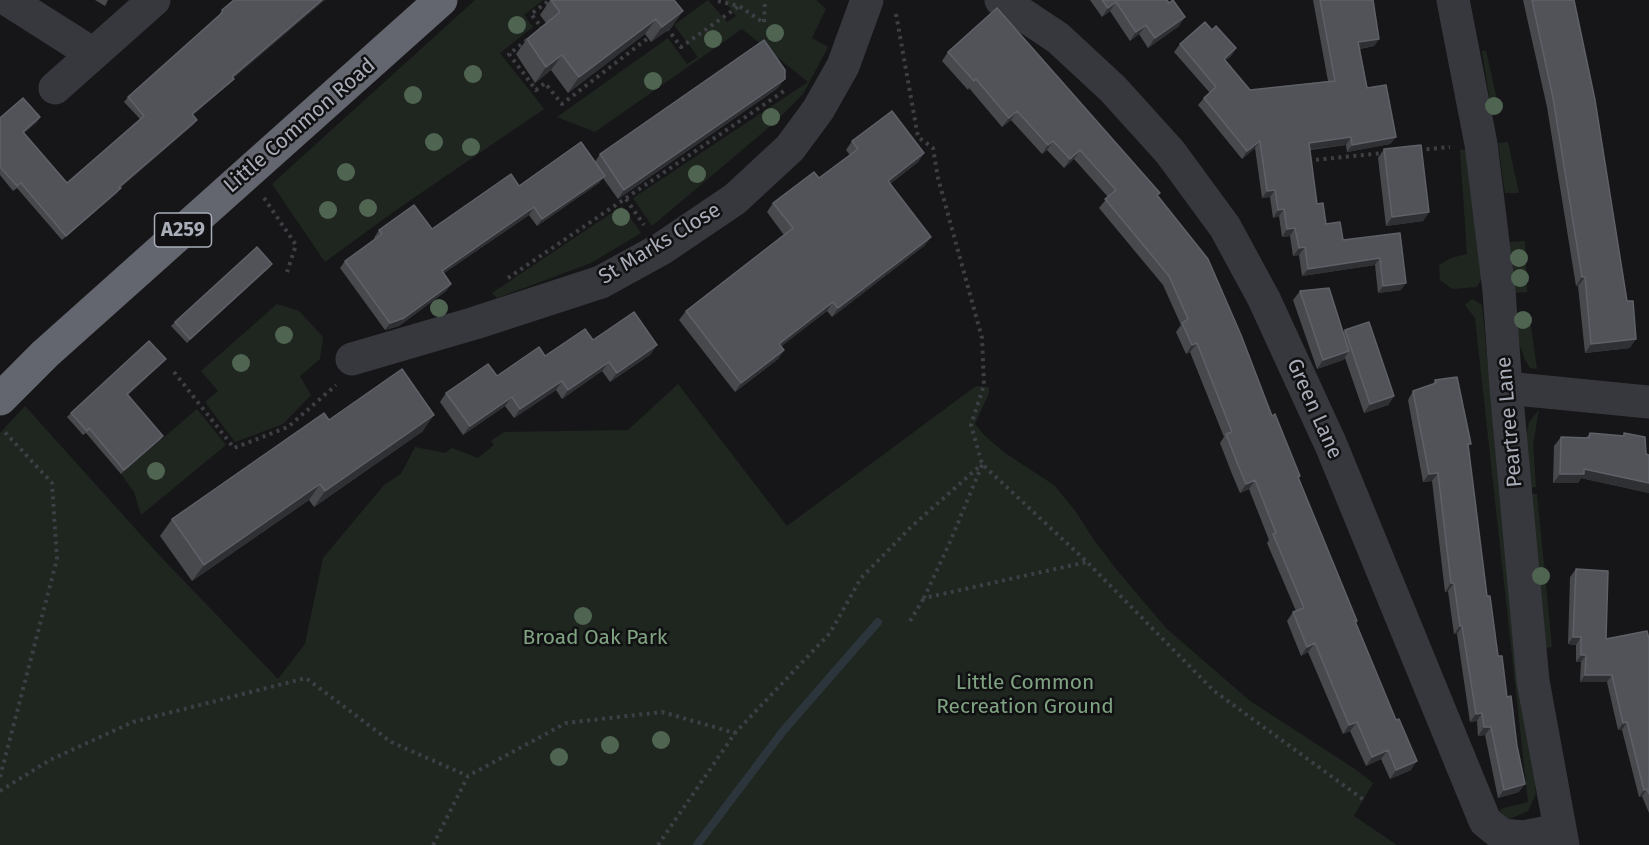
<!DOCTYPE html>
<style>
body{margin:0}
canvas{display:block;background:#161618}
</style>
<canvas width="1649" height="845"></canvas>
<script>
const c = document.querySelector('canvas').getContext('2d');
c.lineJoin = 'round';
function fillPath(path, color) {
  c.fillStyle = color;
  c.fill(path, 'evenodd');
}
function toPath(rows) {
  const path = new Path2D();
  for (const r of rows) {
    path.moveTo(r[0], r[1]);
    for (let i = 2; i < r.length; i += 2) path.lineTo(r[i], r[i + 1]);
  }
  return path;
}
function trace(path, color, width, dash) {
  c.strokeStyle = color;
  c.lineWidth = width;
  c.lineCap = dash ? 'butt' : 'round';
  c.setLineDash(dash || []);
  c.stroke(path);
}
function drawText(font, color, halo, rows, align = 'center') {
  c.font = font + ' "Fira Sans",sans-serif';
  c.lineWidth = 5;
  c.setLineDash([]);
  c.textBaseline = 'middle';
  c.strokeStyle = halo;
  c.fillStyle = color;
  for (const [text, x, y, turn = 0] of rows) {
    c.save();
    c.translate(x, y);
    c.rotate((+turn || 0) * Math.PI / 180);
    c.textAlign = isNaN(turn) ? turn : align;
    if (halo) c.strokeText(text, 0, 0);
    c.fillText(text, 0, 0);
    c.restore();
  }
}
fillPath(toPath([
 [475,0,543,0,524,15,533,27,500,53,544,109,396,210,325,262,272,184],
 [708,0,727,22,736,16,724,0,816,0,826,9,812,38,828,47,803,94,774,123,652,226,633,198,808,82,742,29,595,132,557,117,668,38,687,64,698,57,674,25],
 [1482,51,1486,51,1500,113,1492,114],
 [1508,142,1519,193,1505,193,1498,143],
 [1472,149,1485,271,1477,287,1452,289,1440,280,1439,265,1451,258,1467,254,1460,150],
 [622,206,641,233,591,263,497,298,492,293],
 [1525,241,1527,292,1512,293,1510,242],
 [1472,299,1482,305,1491,398,1525,679,1536,794,1528,811,1505,821,1500,809,1528,802,1475,318,1465,305],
 [277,304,299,311,323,337,320,359,300,376,311,395,283,424,235,442,205,402,218,391,201,371],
 [1529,312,1537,369,1530,368,1525,360,1518,340,1515,316],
 [678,384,787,526,976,386,989,387,989,393,975,424,984,435,1005,453,1054,485,1076,512,1094,540,1116,569,1166,628,1250,701,1355,769,1373,783,1354,816,1397,845,0,845,0,433,25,406,159,555,278,679,305,644,323,558,384,485,401,474,415,447,445,453,452,448,478,458,494,445,491,441,504,432,628,430],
 [197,409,226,445,141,515,134,492,121,474],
 [1539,410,1533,444,1536,487,1527,488,1525,443,1529,422],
 [1528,494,1537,494,1552,647,1546,648]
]), '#1e261f');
trace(toPath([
 [697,845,783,731,878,622]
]), '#2c353c', 8);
trace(toPath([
 [718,1,739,6,764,23],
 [896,14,918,137,933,148,938,178,982,338,984,385,971,425,982,464,1087,562,1214,691,1364,800],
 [764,22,765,0],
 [667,28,681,47,739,6],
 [540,29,542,28,531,14,550,0],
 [527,40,509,54,536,90,545,83,562,104,652,35],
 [1419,150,1450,147],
 [1309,162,1313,160,1384,153],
 [264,198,296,245,287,272],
 [626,199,644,225],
 [508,278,784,91],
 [174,372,234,448,288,427,336,385],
 [982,465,950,542,924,598,1087,562],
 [910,621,924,598],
 [0,777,57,559,52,483,3,430],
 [0,791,50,760,133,722,306,678,391,742,468,776],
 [433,845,468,776,566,723,662,712,735,733],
 [658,845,735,733,830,633,861,578,911,527,982,464]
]), '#3d3f44', 4, [3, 4.5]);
trace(toPath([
 [8,0,93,54],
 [1001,0,1058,38,1113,89,1170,152,1225,227,1264,299,1331,445,1485,821,1502,835,1523,837,1559,830],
 [1453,0,1481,144,1499,291,1506,388,1533,681,1563,845],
 [55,88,154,0],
 [352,359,475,323,601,282,661,249,735,199,790,148,818,110,843,66,867,0],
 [1506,388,1649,402]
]), '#37383d', 33);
trace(toPath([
 [0,399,45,354,441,0]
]), '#63666e', 33);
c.fillStyle = '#506452';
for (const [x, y] of [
 [517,25],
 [775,33],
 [713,39],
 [473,74],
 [653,81],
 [413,95],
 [1494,106],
 [771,117],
 [434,142],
 [471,147],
 [346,172],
 [697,174],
 [368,208],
 [328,210],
 [621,217],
 [1519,258],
 [1520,278],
 [439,308],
 [1523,320],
 [284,335],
 [241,363],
 [156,471],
 [1541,576],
 [583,616],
 [661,740],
 [610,745],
 [559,757]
]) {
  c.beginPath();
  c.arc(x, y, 9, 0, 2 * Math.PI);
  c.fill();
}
fillPath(toPath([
 [95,0,108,0,105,6],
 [234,0,233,78,230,83,193,115,194,124,120,188,117,193,62,240,17,188,13,191,0,175,0,118,40,117,37,122,24,133,67,183,140,119,124,102,128,97,219,16,219,15,222,10],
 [550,0,674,0,672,27,651,42,645,34,568,93,551,70,535,83,516,54,527,39,546,23,540,15],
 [1090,0,1167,0,1179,26,1148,48,1139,34,1130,41,1110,11,1102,17],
 [1313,0,1373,0,1379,39,1374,46,1360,49,1367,88,1396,137,1390,144,1347,152,1346,145,1310,150,1317,204,1326,224,1343,240,1400,233,1401,290,1378,293,1375,265,1302,276,1299,255,1293,256,1290,236,1282,237,1279,216,1273,218,1270,197,1262,198,1255,148,1242,159,1198,105,1204,98,1210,93,1174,52,1180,44,1212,30,1236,48,1231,56,1225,61,1250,90,1328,81],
 [1523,0,1574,0,1630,348,1585,353,1578,286,1576,286,1547,107],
 [948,52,1158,196,1272,416,1300,476,1298,478,1357,621,1355,623,1411,770,1390,779,1381,759,1366,766,1350,731,1343,734,1308,652,1301,656,1287,621,1293,612,1296,611,1267,543,1269,540,1249,489,1240,493,1232,474,1220,443,1224,437,1190,352,1186,354,1176,332,1181,325,1163,285,1099,208,1108,197,1074,159,1064,168,1047,150,1042,154,1011,120,1002,127,969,88,968,90,942,61],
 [778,88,618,199,603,178,599,183,537,226,529,215,444,273,451,284,446,291,399,326,385,330,340,268,345,261,375,239,374,238,379,230,432,229,519,186,595,162,600,154],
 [852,141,924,153,918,162,890,184,931,237,924,246,832,317,827,311,781,346,784,350,778,359,735,392,679,320,686,311,784,235,767,212,773,203,819,178,850,155,846,150],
 [1384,149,1429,212,1423,221,1386,226,1378,158],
 [269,268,187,343,171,326,175,322],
 [1300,291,1343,332,1345,330,1394,396,1388,405,1364,413,1345,358,1343,360,1317,369,1293,300],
 [593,340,651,354,610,382,602,371,562,399,556,390,514,418,505,406,463,435,440,402,446,393,497,376,545,356],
 [166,359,162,363,128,395,163,436,160,440,121,474,86,433,83,435,67,417,71,413],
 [1435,380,1468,448,1487,596,1498,656,1519,792,1498,798,1485,735,1478,736,1477,721,1470,722,1457,634,1454,634,1448,591,1445,592,1432,481,1423,482,1408,400,1413,391,1433,384],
 [329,420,423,431,314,507,309,500,192,581,160,536,172,519],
 [1590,433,1623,436,1624,433,1646,454,1649,455,1649,493,1581,478,1578,483,1553,483,1554,446,1561,437,1586,438],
 [1576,569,1606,639,1649,639,1649,813,1642,796,1639,797,1622,730,1618,730,1607,682,1580,682,1581,662,1576,662,1576,645,1568,644,1570,577]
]), '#47494d');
fillPath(toPath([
 [322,0,325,0,229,82,232,77],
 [1116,2,1110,11,1102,17,1108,8],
 [683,11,672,27,651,42,662,27],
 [1185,17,1179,26,1148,48,1155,38],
 [656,19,645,34,568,93,579,77],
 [1146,25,1139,34,1130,41,1136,32],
 [1379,39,1374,46,1353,50,1358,42],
 [1236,48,1231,56,1218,67,1224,59],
 [562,55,551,70,535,83,546,67],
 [234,79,230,83,189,118,192,114],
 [785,79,778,88,618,199,624,190],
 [1017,111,1011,120,1002,127,1009,118],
 [40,117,37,122,20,137,23,132],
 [197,120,194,124,116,191,119,187],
 [1351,137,1346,145,1304,150,1309,143],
 [1396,137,1390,144,1347,152,1352,145],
 [1053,141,1047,150,1042,154,1048,145],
 [1260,141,1255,148,1242,159,1247,151],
 [1080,150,1074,159,1064,168,1070,159],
 [924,153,918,162,882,190,888,181],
 [605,176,599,183,537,226,542,219],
 [121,188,117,193,62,240,66,236],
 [1275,190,1270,197,1262,198,1267,191],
 [534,207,529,215,437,278,442,271],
 [1284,209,1279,216,1273,218,1278,210],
 [1429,212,1423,221,1386,226,1392,217],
 [1295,228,1290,236,1282,237,1287,229],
 [931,237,924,246,832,317,838,308],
 [1305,247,1299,255,1293,256,1299,248],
 [1380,258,1375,265,1302,276,1308,269],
 [272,264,269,268,187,343,190,339],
 [1582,277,1585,277,1578,286,1576,286],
 [1406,283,1401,290,1378,293,1383,286],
 [451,284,446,291,399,326,385,330,390,323],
 [833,302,827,311,773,353,779,344],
 [1636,339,1630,348,1585,353,1591,344],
 [1197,343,1190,352,1186,354,1192,345],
 [657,345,651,354,610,382,617,373],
 [784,350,778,359,735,392,741,383],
 [1349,351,1343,360,1317,369,1323,360],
 [166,359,162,363,124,399,127,394],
 [609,362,602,371,562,399,568,390],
 [562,381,556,390,514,418,520,409],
 [1394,396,1388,405,1364,413,1370,404],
 [512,397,505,406,463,435,470,426],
 [434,415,423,431,314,507,325,491],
 [163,436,160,440,121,474,124,470],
 [1584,469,1649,483,1649,493,1581,478,1578,483,1553,483,1560,474],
 [1438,473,1432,481,1423,482,1429,474],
 [1255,480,1249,489,1240,493,1246,484],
 [320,484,309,500,192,581,204,565],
 [1451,583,1454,583,1448,591,1445,592],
 [1460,626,1462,626,1457,634,1454,634],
 [1573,637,1581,637,1576,645,1568,644],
 [1315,643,1308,652,1301,656,1307,647],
 [1581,655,1586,655,1581,662,1576,662],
 [1585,675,1612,675,1607,682,1580,682],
 [1482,713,1477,721,1470,722,1476,714],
 [1357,722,1350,731,1343,734,1349,725],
 [1627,722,1622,730,1618,730,1623,723],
 [1484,727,1491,727,1485,735,1478,736],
 [1388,750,1381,759,1366,766,1372,757],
 [1417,761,1411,770,1390,779,1396,770],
 [1525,784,1519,792,1498,798,1504,790],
 [1647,789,1642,796,1639,797,1644,790]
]), '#2f3033');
const building = toPath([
 [234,0,322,0,232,77,234,79,192,114,197,120,119,187,121,188,66,236,21,183,17,186,0,167,0,118,23,98,40,117,23,132,67,183,144,116,128,97,223,12,222,10,234,0],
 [551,0,674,0,683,11,662,27,656,19,579,77,562,55,546,67,527,39,560,12,551,0],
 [1102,0,1167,0,1169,3,1173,0,1185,17,1155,38,1146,25,1136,32,1116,2,1108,8,1102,0],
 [1320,0,1373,0,1379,39,1358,42,1367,88,1386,85,1396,137,1352,145,1351,137,1309,143,1317,204,1323,203,1326,224,1340,222,1343,240,1400,233,1406,283,1383,286,1380,258,1308,269,1305,247,1299,248,1295,228,1287,229,1284,209,1278,210,1275,190,1267,191,1260,141,1247,151,1204,98,1216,87,1180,44,1205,22,1212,30,1216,26,1236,48,1224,59,1250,90,1335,81,1320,0],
 [1532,0,1574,0,1595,100,1627,301,1633,301,1636,339,1591,344,1585,277,1582,277,1553,98,1532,0],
 [997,8,1160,193,1157,195,1208,259,1241,335,1272,416,1275,414,1300,476,1298,477,1357,621,1355,621,1396,720,1399,719,1417,761,1396,770,1388,750,1372,757,1357,722,1349,725,1315,643,1307,647,1293,612,1304,608,1273,534,1276,533,1255,480,1246,484,1238,465,1226,434,1232,432,1197,343,1192,345,1182,323,1188,319,1169,276,1105,199,1116,190,1080,150,1070,159,1053,141,1048,145,1017,111,1009,118,976,79,974,81,948,52,997,8],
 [764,40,785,70,785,79,624,190,600,154,764,40],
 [892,111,924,153,888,181,931,237,838,308,833,302,779,344,784,350,741,383,686,311,793,228,773,203,814,172,819,178,858,149,852,141,892,111],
 [581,142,605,176,542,219,534,207,442,271,451,284,404,318,390,323,345,261,382,234,379,230,414,205,432,229,511,174,519,186,581,142],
 [1421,145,1429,212,1392,217,1384,149,1421,145],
 [257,247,272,264,190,339,175,322,257,247],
 [1329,288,1349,351,1323,360,1300,291,1329,288],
 [634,312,657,345,617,373,609,362,568,390,562,381,520,409,512,397,470,426,446,393,488,364,497,376,539,347,545,356,585,329,593,340,634,312],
 [1369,322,1394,396,1370,404,1345,330,1369,322],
 [149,341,166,359,127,394,163,436,124,470,89,428,87,431,71,413,149,341],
 [402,369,434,415,325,491,320,484,204,565,172,519,324,413,329,420,402,369],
 [1457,377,1471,444,1468,444,1487,596,1490,596,1498,656,1502,656,1507,697,1511,696,1517,746,1525,784,1504,790,1491,727,1484,727,1482,713,1476,714,1462,626,1460,626,1454,583,1451,583,1438,473,1429,474,1413,391,1436,383,1435,380,1457,377],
 [1590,433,1624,436,1624,433,1645,437,1646,454,1649,455,1649,483,1584,469,1584,474,1560,474,1561,437,1589,438,1590,433],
 [1576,569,1608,571,1606,639,1647,631,1649,639,1649,794,1647,789,1644,790,1627,722,1623,723,1612,675,1585,675,1586,655,1581,655,1581,637,1573,637,1576,569]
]);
fillPath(building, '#525359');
trace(building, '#5f6168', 1.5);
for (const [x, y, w] of [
 [183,230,57]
]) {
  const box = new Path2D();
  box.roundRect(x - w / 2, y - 17, w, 34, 4.5);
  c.fillStyle = '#111113';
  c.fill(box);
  trace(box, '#a8adb8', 1.5);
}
drawText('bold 20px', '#a8adb8', null, [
 ["A259",183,230]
]);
drawText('21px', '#a8adb8', '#111113', [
 ["Little Common Road",300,126,-41],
 ["St Marks Close",660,244,-31],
 ["Green Lane",1314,409,66],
 ["Peartree Lane",1510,422,-95]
]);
drawText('21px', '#7fa381', '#111113', [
 ["Broad Oak Park",595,638],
 ["Little Common",1025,683],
 ["Recreation Ground",1025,707]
]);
</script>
